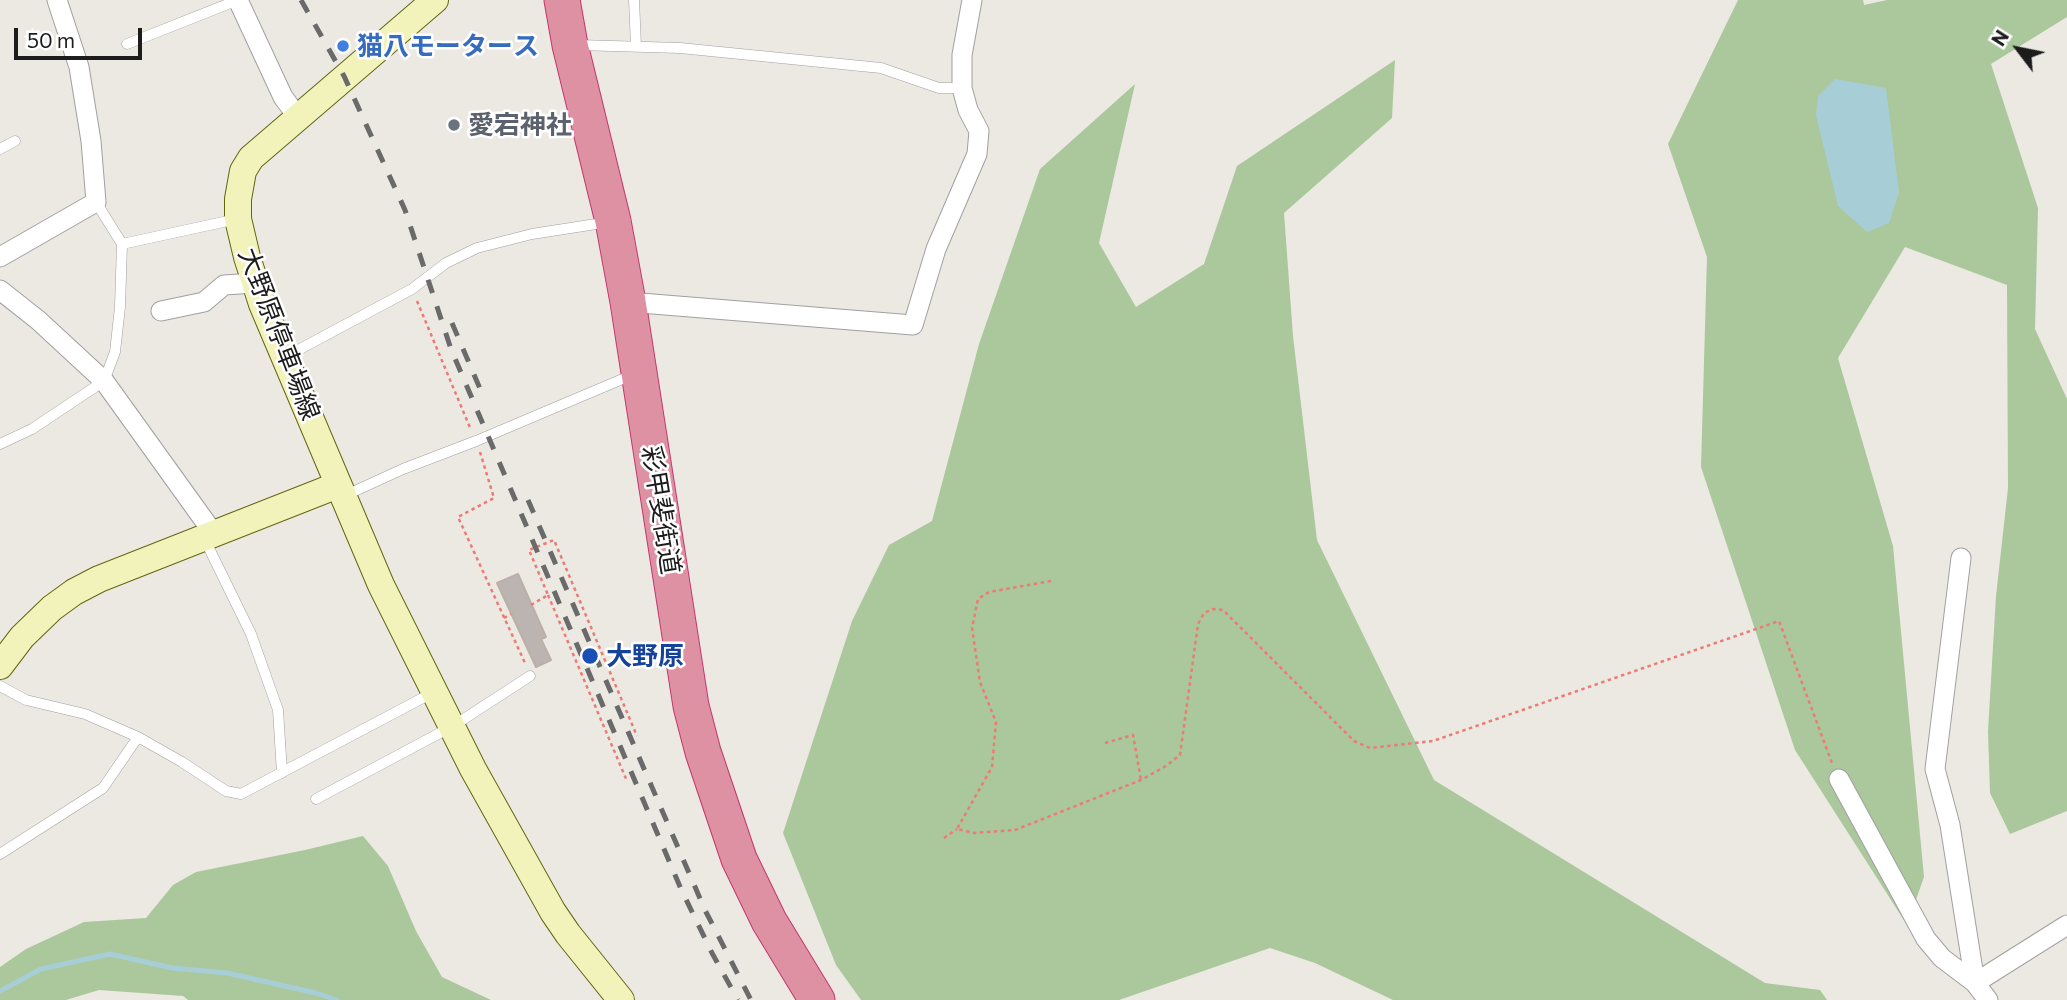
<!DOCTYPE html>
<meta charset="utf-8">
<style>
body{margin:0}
#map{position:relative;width:2067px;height:1000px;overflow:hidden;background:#ece9e3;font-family:Commissioner,sans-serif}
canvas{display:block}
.north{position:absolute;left:1983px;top:14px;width:70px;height:70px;-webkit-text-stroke:5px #fff;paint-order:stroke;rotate:302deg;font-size:19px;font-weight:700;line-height:28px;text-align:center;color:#1c1c1c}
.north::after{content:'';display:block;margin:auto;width:24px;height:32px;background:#1c1c1c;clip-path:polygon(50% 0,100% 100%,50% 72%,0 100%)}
.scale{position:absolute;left:14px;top:28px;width:128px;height:32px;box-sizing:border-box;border:4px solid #1c1c1c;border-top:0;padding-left:9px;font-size:21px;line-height:24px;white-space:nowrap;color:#1c1c1c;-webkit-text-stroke:5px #fff;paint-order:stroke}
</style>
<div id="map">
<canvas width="2067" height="1000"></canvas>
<div class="north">N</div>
<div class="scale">50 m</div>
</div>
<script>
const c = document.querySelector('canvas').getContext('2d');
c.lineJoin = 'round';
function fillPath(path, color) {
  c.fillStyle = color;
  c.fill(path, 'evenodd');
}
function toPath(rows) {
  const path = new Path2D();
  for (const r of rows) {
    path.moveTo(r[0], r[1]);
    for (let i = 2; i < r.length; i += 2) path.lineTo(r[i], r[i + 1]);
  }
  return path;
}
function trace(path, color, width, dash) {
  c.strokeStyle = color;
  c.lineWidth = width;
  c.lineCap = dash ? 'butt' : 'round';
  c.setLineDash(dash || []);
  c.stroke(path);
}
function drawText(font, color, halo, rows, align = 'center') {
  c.font = font + ' Commissioner,"Noto Sans JP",sans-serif';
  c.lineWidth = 5;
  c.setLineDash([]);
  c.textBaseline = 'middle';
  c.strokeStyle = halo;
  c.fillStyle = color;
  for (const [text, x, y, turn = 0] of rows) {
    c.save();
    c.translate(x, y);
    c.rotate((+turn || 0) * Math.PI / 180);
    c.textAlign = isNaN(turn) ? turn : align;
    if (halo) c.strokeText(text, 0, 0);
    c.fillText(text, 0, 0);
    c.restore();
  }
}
fillPath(toPath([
 [1738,0,1863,0,1864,5,1887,0,2067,0,2067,17,1991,64,2038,208,2035,329,2067,399,2067,811,2010,834,1990,793,1988,731,1996,596,2008,488,2007,285,1905,247,1838,358,1893,546,1924,877,1907,925,1795,750,1701,467,1707,257,1668,144],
 [1395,60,1392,118,1284,213,1293,336,1317,540,1434,780,1765,983,1820,990,1827,1000,1393,1000,1315,963,1270,948,1119,1000,861,1000,836,965,783,833,852,621,889,545,932,521,979,344,1040,169,1135,84,1099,243,1136,307,1204,264,1237,166],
 [363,836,388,866,416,931,442,977,491,1000,188,1000,183,996,99,990,66,1000,0,1000,0,967,26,949,84,922,146,918,173,885,196,872,305,850]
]), '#aac89b');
fillPath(toPath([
 [1835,79,1886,88,1899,192,1889,223,1867,232,1838,206,1816,115,1818,96]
]), '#a7ced6');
trace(toPath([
 [0,991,41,969,110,954,172,968,227,973,316,993,337,1000]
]), '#a7ced6', 5);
const building = toPath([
 [518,574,546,637,541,639,551,660,536,667,497,583,518,574]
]);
fillPath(building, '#bcb4b0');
trace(building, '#bcafa7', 2);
const lane = toPath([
 [634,0,636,46],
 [127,44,238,0],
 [578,45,680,48,881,68,939,88,962,88],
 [0,149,15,141],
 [122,244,237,219],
 [285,357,412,289,446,263,477,248,532,234,609,222],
 [0,444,32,429,104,381,115,352,120,307,122,244,96,202],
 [346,495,403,469,476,441,632,375],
 [204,538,251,634,278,710,282,773],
 [0,686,26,700,85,714,138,737,182,762,226,791,241,794,434,692],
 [316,799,453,726,530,676],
 [0,854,103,788,138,737]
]);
const street = toPath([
 [238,0,283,97,297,116],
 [0,257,96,202,91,141,79,67,57,0],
 [0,290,38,320,104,381,214,534],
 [628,302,913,325,936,249,977,154,979,131,968,110,962,88,962,55,972,0],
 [161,311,204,302,224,285,255,283],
 [1961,558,1935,769,1950,825,1975,983],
 [1839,779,1926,939,1942,958,1975,983,1988,1000],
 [1975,983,2067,925]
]);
const secondary = toPath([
 [435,0,251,158,243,171,238,199,238,219,247,257,262,304,381,585,473,769,553,912,568,934,621,1000],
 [0,666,22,637,52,608,74,592,99,579,338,485]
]);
const highway = toPath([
 [562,0,570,45,613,221,628,302,691,706,703,752,739,859,769,921,817,1000]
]);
trace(lane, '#a0a0a0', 11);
trace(street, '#a0a0a0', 21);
trace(secondary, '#62670f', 28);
trace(highway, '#c5356d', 37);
trace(toPath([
 [417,301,471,430],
 [480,452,494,498,458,517,525,663],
 [1051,581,989,592,978,599,972,628,980,682,996,722,992,767,957,829,974,833,1015,830,1141,780,1166,766,1180,755,1198,624,1204,613,1213,609,1223,610,1354,741,1370,748,1433,741,1779,621,1832,763],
 [548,595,627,781],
 [531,605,548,595,529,550,554,540,637,736],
 [504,618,511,614],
 [1105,743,1133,735,1141,780],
 [944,838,957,829]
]), '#eb7b75', 2.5, [3.5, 3.5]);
trace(lane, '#fff', 10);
trace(street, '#fff', 19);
trace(secondary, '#f2f2bb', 26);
trace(highway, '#dd91a3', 35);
trace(toPath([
 [301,0,344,76,405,210,451,349,681,889,712,953,738,1000],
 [452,323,481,391],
 [528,500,705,910,751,1000]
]), '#6a6a6a', 5, [14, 14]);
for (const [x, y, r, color] of [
 [343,46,7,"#3f7fe0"],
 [454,125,7,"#6b7280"],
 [590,656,9,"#1a4fb4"]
]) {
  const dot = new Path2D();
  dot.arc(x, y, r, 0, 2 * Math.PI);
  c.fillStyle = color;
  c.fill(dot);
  trace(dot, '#fff', 2.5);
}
drawText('bold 26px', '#366cbe', '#fff', [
 ["猫八モータース",357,46]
], 'left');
drawText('bold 26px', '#5b616d', '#fff', [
 ["愛宕神社",468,125]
], 'left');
drawText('26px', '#1c1c1c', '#fff', [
 ["大野原停車場線",279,334,69],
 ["彩甲斐街道",661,510,81]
]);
drawText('bold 26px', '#164399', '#fff', [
 ["大野原",606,656]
], 'left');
</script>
